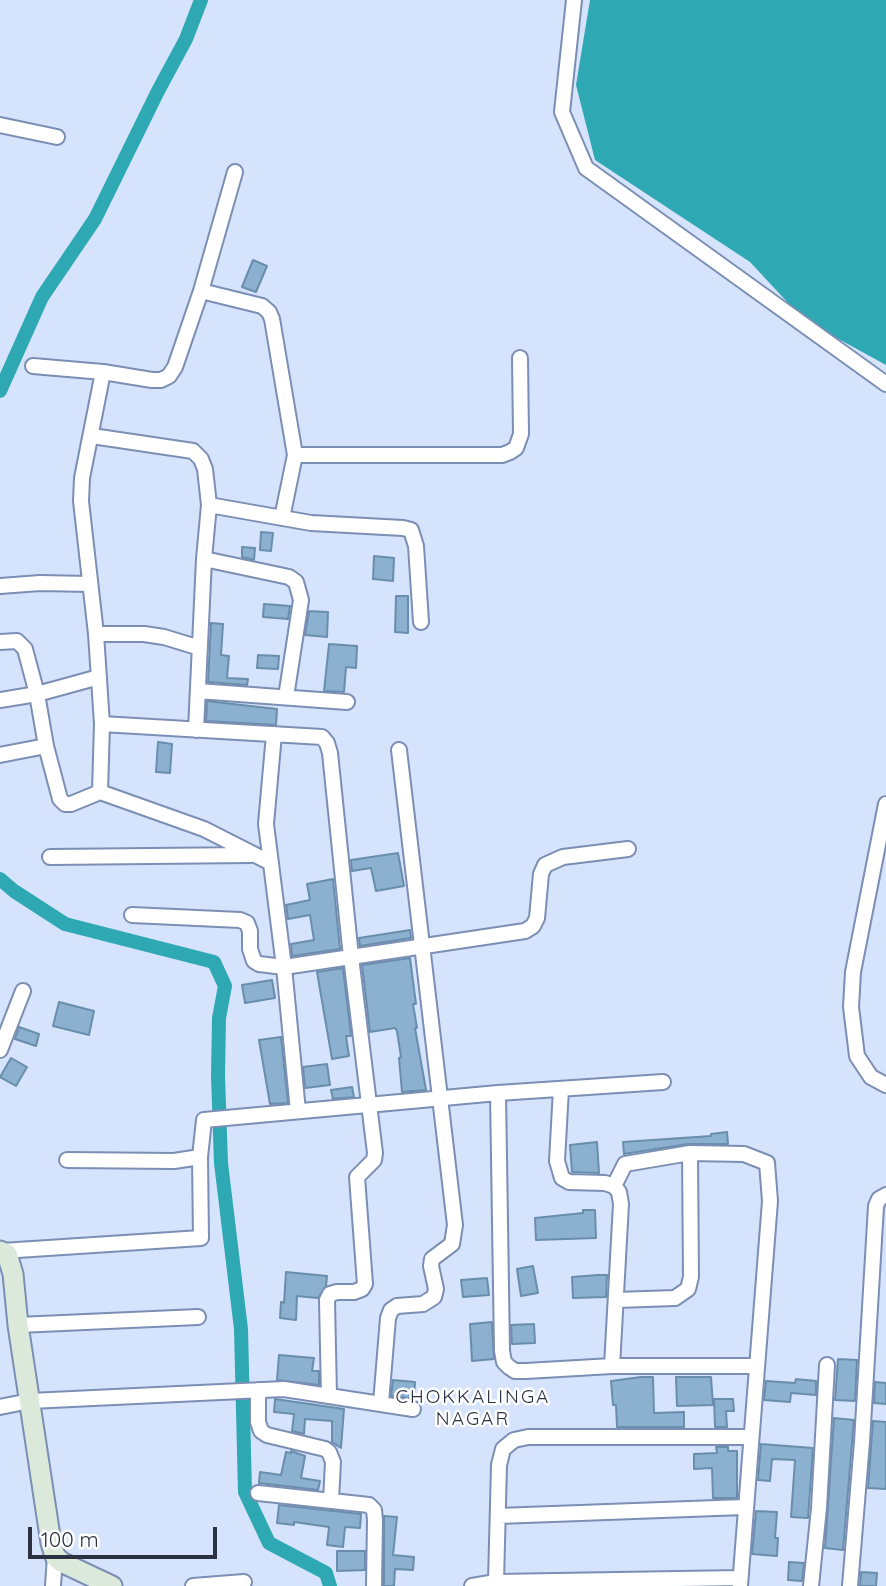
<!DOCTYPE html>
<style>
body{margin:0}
#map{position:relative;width:886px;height:1586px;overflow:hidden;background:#d6e3fc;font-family:Quicksand,sans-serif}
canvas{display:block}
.scale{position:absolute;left:28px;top:1527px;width:189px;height:32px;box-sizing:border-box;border:4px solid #2a3242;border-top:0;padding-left:9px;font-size:21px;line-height:24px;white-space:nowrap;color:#2a3242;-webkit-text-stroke:5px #fff;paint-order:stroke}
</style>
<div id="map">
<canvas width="886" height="1586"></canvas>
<div class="scale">100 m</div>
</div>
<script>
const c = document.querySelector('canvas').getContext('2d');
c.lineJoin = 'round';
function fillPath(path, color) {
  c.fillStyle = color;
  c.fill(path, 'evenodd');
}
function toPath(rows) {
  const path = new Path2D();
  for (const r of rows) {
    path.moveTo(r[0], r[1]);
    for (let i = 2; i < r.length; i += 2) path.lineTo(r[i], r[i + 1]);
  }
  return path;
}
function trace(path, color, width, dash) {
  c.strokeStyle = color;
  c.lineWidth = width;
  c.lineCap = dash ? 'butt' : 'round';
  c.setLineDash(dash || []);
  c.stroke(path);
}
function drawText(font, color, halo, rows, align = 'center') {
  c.font = font + ' Quicksand,sans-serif';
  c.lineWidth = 5;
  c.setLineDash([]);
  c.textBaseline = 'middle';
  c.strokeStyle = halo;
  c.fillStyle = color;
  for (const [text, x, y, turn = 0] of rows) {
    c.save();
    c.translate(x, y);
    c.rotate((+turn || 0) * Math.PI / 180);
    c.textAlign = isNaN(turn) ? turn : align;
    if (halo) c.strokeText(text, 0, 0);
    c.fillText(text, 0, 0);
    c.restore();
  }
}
fillPath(toPath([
 [590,0,886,0,886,365,804,320,750,262,595,160,576,85]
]), '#2ea8b3');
trace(toPath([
 [0,391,42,297,95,219,158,91,186,39,201,0],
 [0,879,14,891,65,924,214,962,225,986,219,1018,218,1076,221,1163,241,1329,245,1492,269,1543,326,1573,330,1586]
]), '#2ea8b3', 14);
const building = toPath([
 [253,260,267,266,256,292,242,287,253,260],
 [261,532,273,533,271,551,260,550,261,532],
 [242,547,255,548,254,560,242,557,242,547],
 [374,556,394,558,393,581,373,579,374,556],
 [396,596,408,596,408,633,395,632,396,596],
 [264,604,290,606,288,619,263,617,264,604],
 [309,611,328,612,327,637,305,635,309,611],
 [211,623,223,624,221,655,229,656,227,678,248,679,247,685,208,682,211,623],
 [329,644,357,646,356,668,346,667,344,692,324,691,329,644],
 [258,655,279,656,278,669,257,668,258,655],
 [207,701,277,709,276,725,206,721,207,701],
 [158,742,172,744,170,773,156,772,158,742],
 [398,853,404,886,376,891,371,868,352,871,351,860,398,853],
 [333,879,340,949,292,956,291,944,314,940,310,915,288,919,286,905,310,900,307,884,333,879],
 [410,930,411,938,360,946,359,938,410,930],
 [410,958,416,1004,413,1004,417,1028,415,1028,426,1090,402,1092,399,1058,401,1057,397,1031,395,1028,370,1032,362,965,410,958],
 [343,968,351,1036,346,1036,349,1056,332,1059,317,972,343,968],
 [272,980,275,998,245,1003,242,985,272,980],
 [59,1002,94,1011,89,1035,53,1026,59,1002],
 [19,1027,39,1034,36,1046,15,1039,19,1027],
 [281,1037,288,1103,270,1104,259,1040,281,1037],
 [11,1058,27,1067,16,1086,0,1077,11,1058],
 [327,1064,330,1085,305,1088,303,1067,327,1064],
 [352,1087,354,1097,333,1099,331,1090,352,1087],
 [727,1132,728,1144,688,1144,624,1154,623,1142,711,1136,711,1134,727,1132],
 [597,1142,599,1173,572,1172,570,1145,597,1142],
 [583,1210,595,1210,596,1238,536,1240,535,1218,583,1213,583,1210],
 [533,1266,538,1293,521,1296,517,1269,533,1266],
 [286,1272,327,1276,326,1286,318,1298,297,1296,296,1320,280,1318,281,1302,284,1303,286,1272],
 [598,1275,607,1275,606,1297,573,1298,572,1277,598,1275],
 [487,1278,489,1295,463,1297,461,1280,487,1278],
 [492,1322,494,1359,472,1361,470,1324,492,1322],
 [534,1324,535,1343,512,1344,511,1325,534,1324],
 [279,1355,314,1358,312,1371,319,1371,319,1385,277,1380,279,1355],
 [838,1359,857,1360,855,1401,835,1400,838,1359],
 [641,1377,653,1377,654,1413,684,1412,684,1427,617,1427,616,1405,613,1405,611,1381,641,1377],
 [676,1377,711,1377,713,1405,677,1406,676,1377],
 [796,1379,816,1381,816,1395,791,1393,790,1402,764,1400,766,1381,795,1383,796,1379],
 [393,1380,415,1382,414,1399,391,1396,393,1380],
 [875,1382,886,1383,886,1404,874,1403,875,1382],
 [275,1399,344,1409,341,1448,332,1442,332,1421,305,1419,304,1434,292,1431,294,1414,274,1412,275,1399],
 [714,1399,733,1399,734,1411,726,1411,727,1427,715,1427,714,1399],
 [834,1418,854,1420,843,1550,825,1548,834,1418],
 [873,1421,886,1422,886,1489,868,1488,873,1421],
 [761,1444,813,1448,808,1518,791,1517,795,1460,772,1459,770,1481,758,1480,761,1444],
 [716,1447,728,1447,728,1451,737,1451,737,1498,713,1498,712,1468,694,1469,694,1454,717,1453,716,1447],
 [291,1451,305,1456,301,1478,320,1481,318,1490,259,1483,260,1472,281,1475,286,1452,291,1453,291,1451],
 [279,1505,361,1514,360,1528,345,1527,343,1547,327,1545,329,1527,294,1522,294,1525,277,1523,279,1505],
 [756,1511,777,1512,775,1538,778,1538,777,1556,752,1554,756,1511],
 [384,1516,397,1517,393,1555,414,1557,413,1570,395,1569,394,1586,384,1586,384,1516],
 [337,1551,365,1551,365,1570,337,1571,337,1551],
 [789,1562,804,1563,802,1581,788,1580,789,1562],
 [861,1572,877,1573,876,1586,860,1586,861,1572]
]);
fillPath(building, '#8bb0d0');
trace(building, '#698eac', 2);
const street = toPath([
 [574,0,562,112,586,168,886,384],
 [0,125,57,137],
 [201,291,262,306,269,312,272,319,295,455,282,518],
 [33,366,103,372,152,380,161,380,169,376,175,367,201,291,235,172],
 [103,372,82,478,81,501,96,634,102,724,100,792,204,829,271,863],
 [92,436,193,451,201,459,205,469,209,505,204,559,196,730],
 [295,455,502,455,510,452,516,448,521,434,520,358],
 [209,505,311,523,403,528,411,530,416,546,421,622],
 [204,559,289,577,296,582,301,600,286,697],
 [0,586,40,583,90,584],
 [96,634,144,634,164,637,200,648],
 [0,642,17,641,25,649,37,694,46,746,60,799,65,804,71,804,100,792],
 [198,691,347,702],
 [0,700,37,694,99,677],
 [102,724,322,737,327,743,330,753,351,957,375,1153,374,1160,357,1177,365,1284,362,1289,354,1292,337,1292,330,1294,327,1300,329,1396],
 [274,734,266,824,284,967,298,1111],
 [0,755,46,746],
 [886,804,853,972,851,1007,857,1056,871,1077,886,1085],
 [50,857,251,855],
 [132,915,240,920,247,923,250,931,250,949,254,961,259,964,284,967,525,931,533,926,537,918,541,874,545,865,563,857,628,849],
 [0,1050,23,991],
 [561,1089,557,1161,562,1178,569,1182,605,1183,614,1186,619,1192,621,1204,612,1366],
 [498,1093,502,1351,504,1362,509,1367,515,1371,526,1371,612,1366,757,1366],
 [67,1160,174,1161,200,1157],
 [614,1186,625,1164,690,1153,744,1154,767,1163,770,1201,740,1586],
 [2,1251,201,1238,200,1157,204,1120,498,1093,663,1082],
 [616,1300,675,1298,688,1289,691,1277,690,1153],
 [18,1325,198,1317],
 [258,1390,258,1422,261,1431,267,1435,325,1449,329,1452,333,1462,331,1500],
 [381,1403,388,1318,391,1310,397,1306,423,1304,434,1297,436,1289,431,1266,432,1259,452,1244,455,1225,399,750],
 [0,1407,30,1401,284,1389,413,1409],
 [258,1493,369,1505,374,1510,375,1520,374,1586],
 [498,1516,744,1507],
 [496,1582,499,1465,503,1449,514,1440,528,1437,749,1437],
 [53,1586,55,1556],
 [193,1586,244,1582],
 [472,1586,496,1582,739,1578],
 [811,1586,819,1508,827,1365],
 [850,1586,862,1442,876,1206,879,1199,886,1195]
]);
const secondary = toPath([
 [0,1251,7,1254,13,1274,18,1325,51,1543,55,1556,61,1562,112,1586]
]);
trace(street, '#7b8eb4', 18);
trace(secondary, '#7b8eb4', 23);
trace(street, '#fff', 14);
trace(secondary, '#dae9da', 19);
c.letterSpacing = '2px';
drawText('19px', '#2a3242', '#fff', [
 ["CHOKKALINGA",473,1397],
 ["NAGAR",473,1419]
]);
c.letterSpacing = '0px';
</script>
